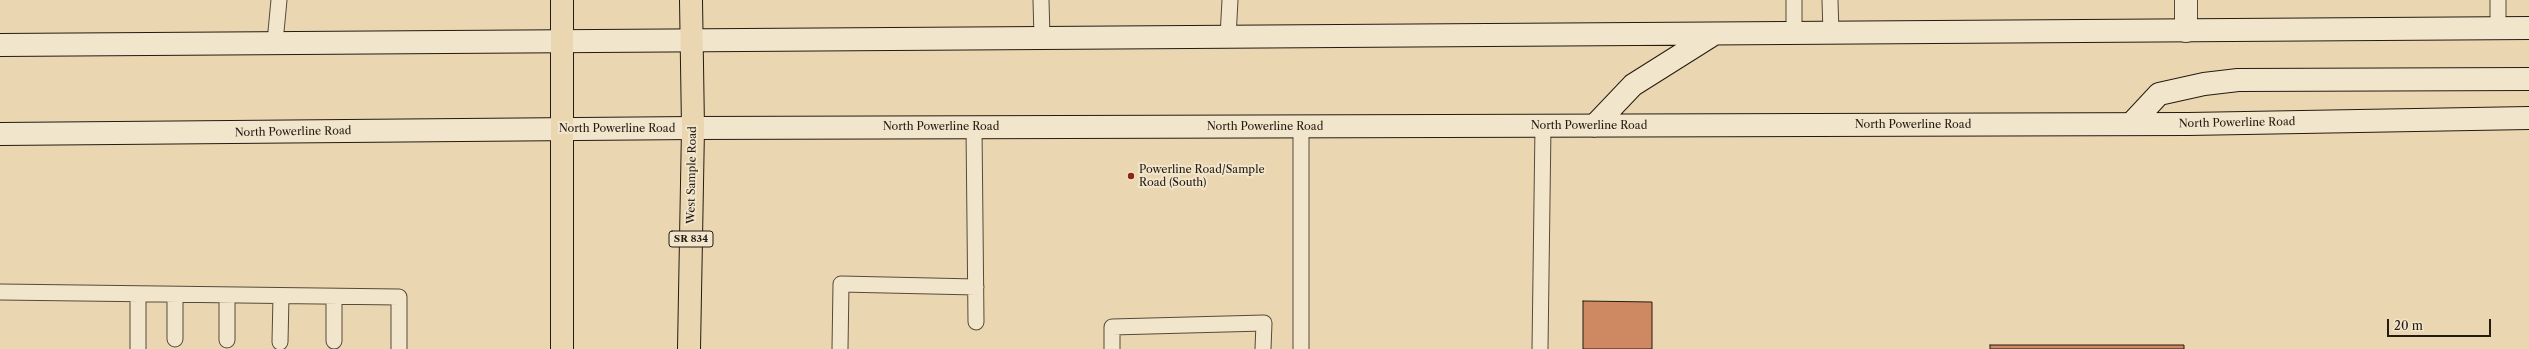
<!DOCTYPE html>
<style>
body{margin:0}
#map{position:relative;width:2529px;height:349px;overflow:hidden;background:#ead7b1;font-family:"Libre Caslon Text",serif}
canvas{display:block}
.scale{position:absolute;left:2387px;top:319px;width:104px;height:18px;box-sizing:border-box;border:2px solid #241b11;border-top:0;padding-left:5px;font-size:12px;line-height:14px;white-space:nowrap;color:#241b11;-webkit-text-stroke:3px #f1e5cc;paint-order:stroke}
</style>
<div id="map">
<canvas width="2529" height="349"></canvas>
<div class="scale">20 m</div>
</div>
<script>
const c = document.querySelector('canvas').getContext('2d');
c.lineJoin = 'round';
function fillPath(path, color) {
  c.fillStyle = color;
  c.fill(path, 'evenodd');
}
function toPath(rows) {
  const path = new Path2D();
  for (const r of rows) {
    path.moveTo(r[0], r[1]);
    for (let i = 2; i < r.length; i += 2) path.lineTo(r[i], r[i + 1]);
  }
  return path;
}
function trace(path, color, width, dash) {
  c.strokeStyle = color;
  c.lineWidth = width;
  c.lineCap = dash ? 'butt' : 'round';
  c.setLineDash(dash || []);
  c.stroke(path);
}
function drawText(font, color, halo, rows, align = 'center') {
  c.font = font + ' "Libre Caslon Text",serif';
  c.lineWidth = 4;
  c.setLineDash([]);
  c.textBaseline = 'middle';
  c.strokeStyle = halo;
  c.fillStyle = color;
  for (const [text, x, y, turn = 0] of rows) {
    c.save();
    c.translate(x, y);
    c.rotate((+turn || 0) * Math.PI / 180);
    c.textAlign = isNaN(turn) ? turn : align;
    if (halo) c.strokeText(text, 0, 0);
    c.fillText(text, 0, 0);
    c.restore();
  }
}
const building = toPath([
 [1583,301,1652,302,1652,349,1583,349,1583,301],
 [1990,345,2184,345,2184,349,1990,349,1990,345]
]);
fillPath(building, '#cf8962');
trace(building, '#241b11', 1);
const lane = toPath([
 [1041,0,1042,37],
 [1830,0,1831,33],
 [2498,28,2498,0],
 [1794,33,1794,0],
 [1228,37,1230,0],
 [275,42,279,0],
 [974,127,976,322],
 [0,292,399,297,399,349],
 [175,339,175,295],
 [227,340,227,295],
 [334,341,334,297],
 [280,342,281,296],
 [138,349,138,294],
 [840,349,841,284,976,287],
 [1112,349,1112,327,1264,323,1263,349],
 [1301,349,1301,127],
 [1540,349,1543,126]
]);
const street = toPath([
 [2186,0,2186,31]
]);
const secondary = toPath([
 [0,45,2529,28],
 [2131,124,2159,94,2204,84,2238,80,2529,79],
 [1594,126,1633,85,1714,34],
 [0,134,693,128,2188,124,2529,118]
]);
const primary = toPath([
 [562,0,562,349],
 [689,349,693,128,691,0]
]);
trace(lane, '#564a39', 17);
trace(street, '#564a39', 24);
trace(secondary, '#241b11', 24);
trace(primary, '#241b11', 24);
trace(lane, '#f1e5cc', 15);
trace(street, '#f1e5cc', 22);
trace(secondary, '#f1e5cc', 22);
trace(primary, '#ead7b1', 22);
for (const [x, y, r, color] of [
 [1131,176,4,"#8f2418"]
]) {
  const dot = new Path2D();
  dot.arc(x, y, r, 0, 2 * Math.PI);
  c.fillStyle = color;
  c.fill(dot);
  trace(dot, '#f1e5cc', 1.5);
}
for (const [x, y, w] of [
 [691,239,44]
]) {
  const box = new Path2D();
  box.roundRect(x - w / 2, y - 8, w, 16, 3);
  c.fillStyle = '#f1e5cc';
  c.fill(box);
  trace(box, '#241b11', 1);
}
drawText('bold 10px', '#241b11', null, [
 ["SR 834",691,239]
]);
drawText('11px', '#241b11', '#f1e5cc', [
 ["North Powerline Road",2237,123,-1],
 ["North Powerline Road",1913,125],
 ["North Powerline Road",1589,126],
 ["North Powerline Road",941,127],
 ["North Powerline Road",1265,127],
 ["North Powerline Road",617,129],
 ["North Powerline Road",293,132,-1],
 ["West Sample Road",692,175,-89]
]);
drawText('11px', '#241b11', '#f1e5cc', [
 ["Powerline Road/Sample",1139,170],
 ["Road (South)",1139,183]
], 'left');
</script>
